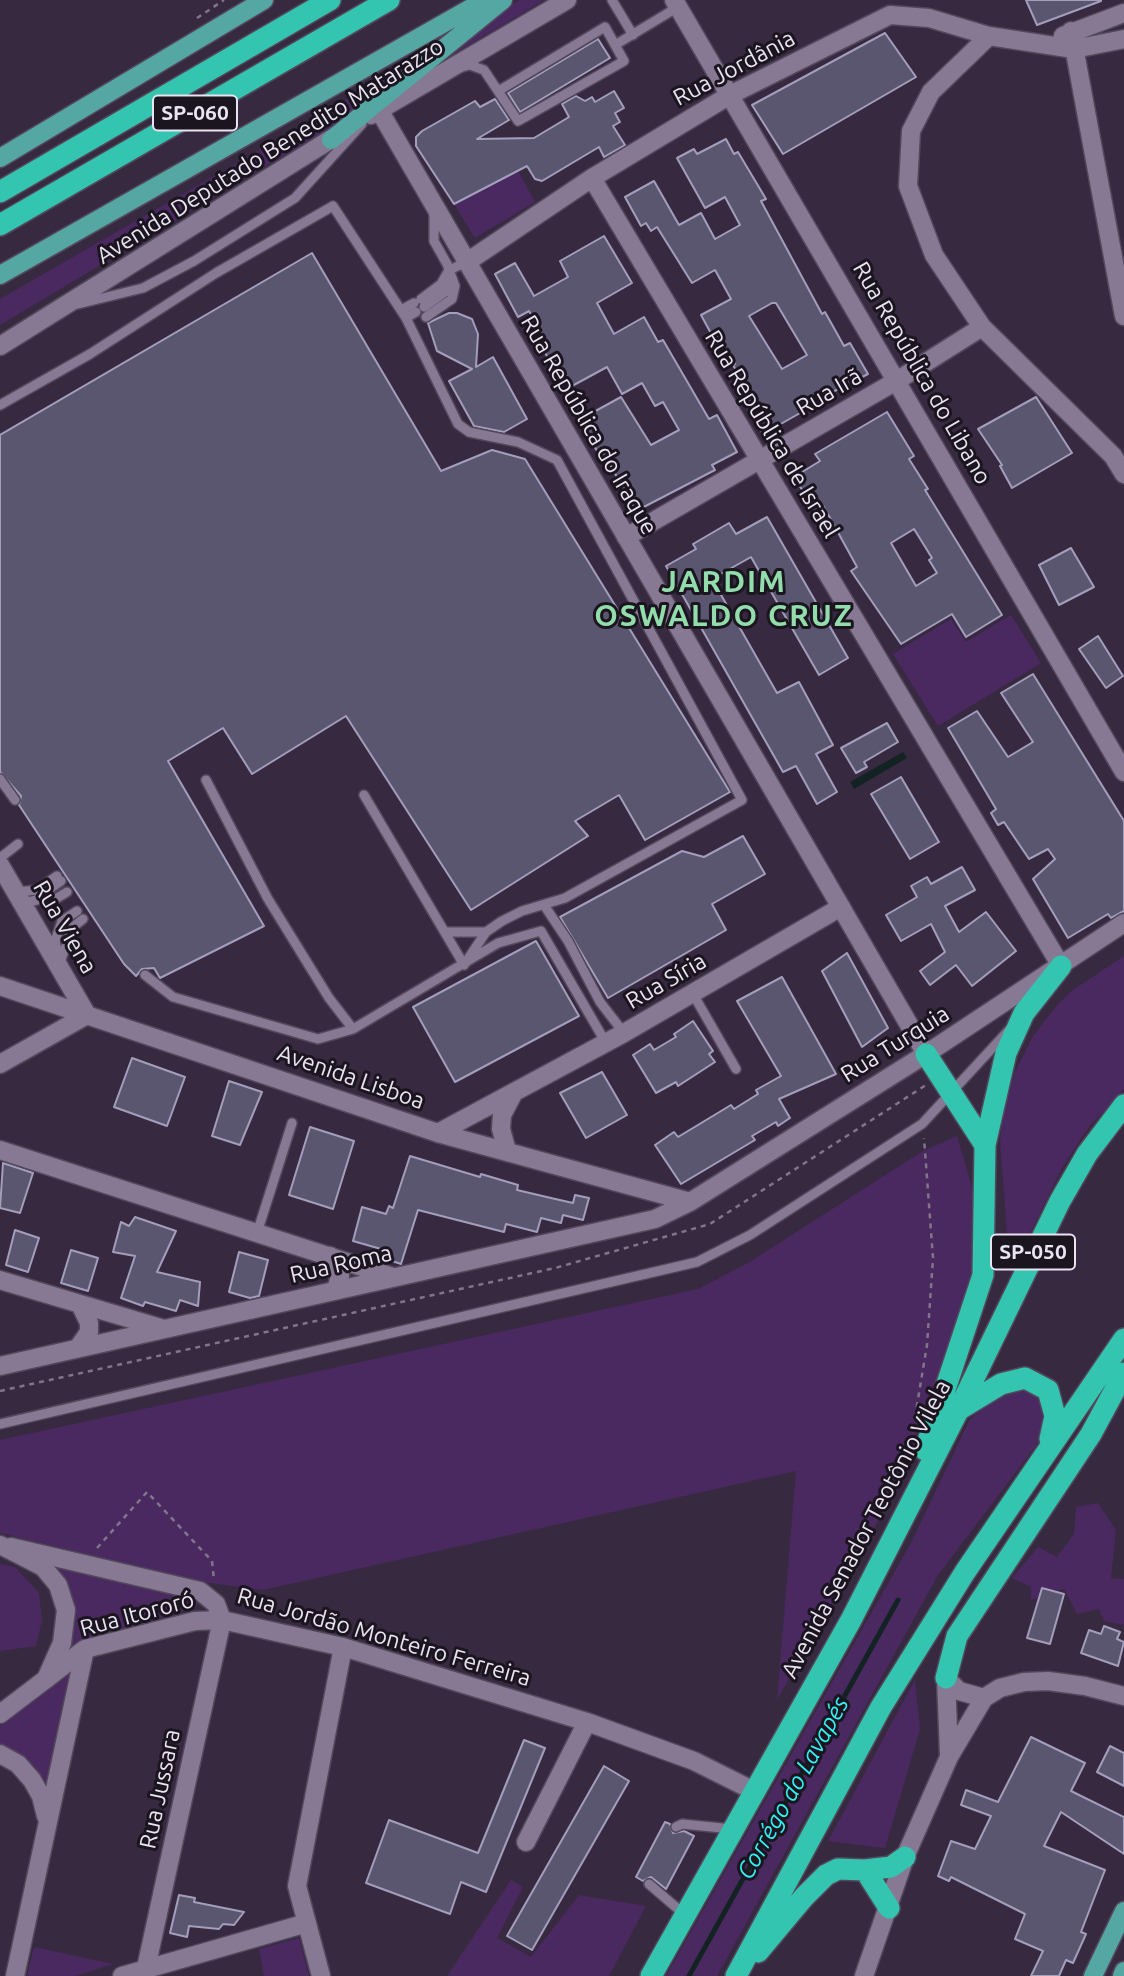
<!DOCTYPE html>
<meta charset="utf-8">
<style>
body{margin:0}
canvas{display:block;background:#362940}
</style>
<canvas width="1124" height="1976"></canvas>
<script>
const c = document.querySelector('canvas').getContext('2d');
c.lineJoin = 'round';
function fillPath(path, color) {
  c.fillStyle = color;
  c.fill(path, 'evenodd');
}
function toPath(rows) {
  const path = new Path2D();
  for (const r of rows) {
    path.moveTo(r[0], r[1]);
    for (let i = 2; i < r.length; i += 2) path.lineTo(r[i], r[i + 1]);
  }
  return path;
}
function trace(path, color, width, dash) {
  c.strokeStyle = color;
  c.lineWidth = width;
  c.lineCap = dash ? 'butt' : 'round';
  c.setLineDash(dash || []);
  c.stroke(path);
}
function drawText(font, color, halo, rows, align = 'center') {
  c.font = font + ' Ubuntu,sans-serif';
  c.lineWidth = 6;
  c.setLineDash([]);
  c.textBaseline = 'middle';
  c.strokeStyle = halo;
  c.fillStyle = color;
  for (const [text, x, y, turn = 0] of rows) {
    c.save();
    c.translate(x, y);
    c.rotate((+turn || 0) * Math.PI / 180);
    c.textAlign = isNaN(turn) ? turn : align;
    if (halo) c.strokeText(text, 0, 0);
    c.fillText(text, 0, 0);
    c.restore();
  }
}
fillPath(toPath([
 [520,0,544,0,0,325,0,299],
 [518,171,535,202,475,238,454,204],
 [1011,615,1041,663,938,726,893,654,951,619,966,642],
 [1124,956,1124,1089,1089,1127,1063,1166,1010,1274,1000,1141,1004,1106,1015,1072,1033,1036,1058,1004,1073,990],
 [957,1136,978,1208,973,1273,938,1382,875,1527,777,1700,796,1471,263,1590,203,1582,0,1533,0,1440,698,1289,748,1263,923,1151],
 [1024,1385,1040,1395,1044,1413,1038,1443,938,1575,717,1976,666,1976,911,1543,970,1419,998,1396],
 [1098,1503,1116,1530,1111,1578,1124,1579,1124,1625,1104,1621,1099,1609,1077,1614,1064,1589,1031,1600,1031,1587,1012,1578,1038,1547,1057,1557,1074,1534,1076,1507],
 [48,1563,197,1600,197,1607,81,1641,68,1651,75,1610,66,1580],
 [0,1564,15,1567,39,1593,42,1620,36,1646,0,1651],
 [71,1670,46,1789,43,1779,25,1757,0,1744,0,1726],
 [915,1680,920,1729,885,1848,828,1841],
 [511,1880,523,1887,497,1938,531,1957,579,1895,646,1906,609,1976,447,1976],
 [299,1938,309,1976,264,1976,259,1949],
 [34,1947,113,1964,76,1976,27,1976]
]), '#4a2961');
fillPath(toPath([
 [903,752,907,758,854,789,850,782]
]), '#132323');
trace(toPath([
 [689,1976,898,1600]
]), '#132323', 5);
const building = toPath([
 [1026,0,1101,0,1101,1,1037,25,1026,0],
 [885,33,916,77,783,154,752,105,885,33],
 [598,39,610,58,520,112,508,93,598,39],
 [614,91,624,108,615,113,620,122,613,126,625,145,604,157,599,147,542,181,535,179,527,166,454,204,416,146,416,137,422,131,475,101,480,107,495,99,509,120,477,139,534,138,569,117,562,104,576,96,585,101,592,97,595,102,614,91],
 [726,139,734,154,738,152,766,199,761,201,822,314,825,312,844,346,850,343,868,374,815,401,816,404,763,434,740,394,747,390,733,365,735,364,720,336,714,339,701,315,731,299,715,270,692,283,657,227,651,231,646,223,641,226,625,197,654,181,679,225,701,213,715,239,740,225,725,197,705,208,677,158,694,149,697,154,726,139],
 [772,303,776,303,807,355,782,369,749,316,772,303],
 [604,236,632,283,597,303,614,334,644,317,658,342,663,340,709,419,717,415,737,452,712,465,715,470,636,511,604,454,600,456,579,420,621,397,651,445,679,430,663,402,655,406,642,383,622,394,607,367,572,386,557,360,551,364,540,343,545,340,529,311,518,317,495,274,515,263,534,296,568,277,560,261,604,236],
 [312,253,441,471,492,450,525,459,730,792,645,840,619,795,575,821,588,836,471,910,346,716,252,774,223,728,168,761,264,926,160,978,154,968,142,969,136,976,124,964,19,805,21,796,0,772,0,435,312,253],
 [449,313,457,313,472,319,478,334,476,367,493,357,527,419,504,432,474,426,449,381,472,369,437,351,428,323,449,313],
 [1036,397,1072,453,1012,488,1000,466,1002,465,978,429,1036,397],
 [887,412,914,456,909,459,928,489,925,490,1002,615,966,637,952,614,901,644,851,571,857,567,824,507,816,512,794,477,820,461,815,454,887,412],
 [914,529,932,558,929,560,937,573,916,586,891,543,914,529],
 [767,517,848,658,819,675,751,557,712,579,777,693,799,682,833,745,816,754,837,792,817,804,796,766,783,772,666,566,696,549,693,544,729,523,736,534,767,517],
 [1071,548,1094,587,1059,605,1039,565,1071,548],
 [1098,636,1123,676,1106,688,1079,649,1098,636],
 [1033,674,1124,821,1124,911,1111,918,1108,914,1068,938,1033,879,1055,859,1048,849,1029,859,1004,822,998,825,991,813,996,809,948,728,977,711,1008,757,1033,742,1001,693,1033,674],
 [887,723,898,742,864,762,867,767,856,773,841,748,887,723],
 [901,777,939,842,910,859,871,794,901,777],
 [743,836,765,874,712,904,726,930,608,998,560,917,682,851,704,857,743,836],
 [962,867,975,890,945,906,959,932,986,912,1016,951,972,986,956,965,930,985,920,971,945,952,931,924,901,941,886,915,917,897,911,886,927,877,931,884,962,867],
 [536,941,579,1016,455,1082,413,1007,536,941],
 [847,953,888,1028,862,1047,822,971,847,953],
 [782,977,836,1074,779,1099,790,1118,778,1126,776,1122,752,1136,755,1140,681,1184,655,1145,674,1132,678,1137,731,1105,734,1109,758,1094,756,1090,781,1076,737,1001,782,977],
 [693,1021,713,1051,709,1054,715,1062,678,1086,676,1082,656,1093,633,1055,650,1044,654,1050,676,1037,674,1034,693,1021],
 [132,1058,185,1077,167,1126,114,1107,132,1058],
 [602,1072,627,1115,586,1138,560,1093,602,1072],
 [229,1081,262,1092,240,1145,212,1136,229,1081],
 [310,1127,354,1141,333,1209,289,1195,310,1127],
 [410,1156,480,1177,481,1174,518,1185,517,1190,551,1198,573,1203,575,1195,589,1198,583,1220,563,1215,561,1223,541,1218,537,1232,506,1224,504,1232,418,1210,401,1264,386,1259,388,1251,353,1241,362,1207,386,1214,389,1206,393,1208,410,1156],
 [3,1163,33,1173,20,1213,0,1208,3,1163],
 [135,1217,176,1231,157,1272,200,1282,198,1306,180,1300,176,1311,145,1302,143,1306,121,1298,135,1256,113,1252,121,1222,129,1226,135,1217],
 [15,1230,39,1238,28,1272,6,1265,15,1230],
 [71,1250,98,1258,88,1291,61,1283,71,1250],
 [239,1252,268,1260,259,1296,250,1298,229,1292,239,1252],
 [1042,1588,1064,1594,1050,1644,1027,1638,1042,1588],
 [1104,1626,1120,1632,1117,1639,1124,1642,1118,1666,1081,1653,1089,1630,1101,1634,1104,1626],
 [1031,1737,1085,1763,1071,1791,1124,1817,1124,1854,1061,1812,1044,1846,1105,1870,1081,1932,1086,1934,1073,1963,1066,1960,1059,1976,1031,1976,1043,1951,1015,1939,1025,1914,951,1877,949,1881,938,1876,951,1841,975,1849,991,1816,961,1805,966,1790,998,1802,1031,1737],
 [524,1740,545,1748,486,1892,461,1882,450,1914,366,1883,389,1820,478,1853,524,1740],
 [1110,1746,1124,1753,1124,1786,1097,1772,1110,1746],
 [604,1766,629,1781,532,1950,507,1936,604,1766],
 [665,1822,670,1824,673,1833,684,1831,694,1836,666,1889,651,1877,643,1881,636,1877,665,1822],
 [179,1895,195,1898,194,1902,244,1912,234,1925,223,1924,219,1929,189,1926,187,1937,170,1933,179,1895]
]);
fillPath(building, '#5b5670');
trace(building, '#a39ebb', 2);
const lane = toPath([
 [612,0,633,35],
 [615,45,678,7],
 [462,67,470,65,484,70,518,121,624,61,605,27,500,90],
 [421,299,441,284,449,270,467,262],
 [78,304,143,288,194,261,295,198,362,124],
 [424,307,445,292,449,275],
 [401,310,414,303],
 [426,317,452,299,455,286,447,264,434,241,434,212],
 [406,318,416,312],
 [0,405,90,354,216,273,333,206,406,318,458,424,469,432,518,442,557,460,742,800,565,898,522,911,502,921,486,932,464,965],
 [0,779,15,800],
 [206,780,268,899,329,998,353,1029],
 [364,795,464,965],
 [0,858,18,844],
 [17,892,37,890,57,876],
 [45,892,61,881],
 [24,903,49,897,52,901,67,892],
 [544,905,568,941,600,1002,624,1033],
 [446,932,486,932],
 [58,955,55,941,62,921,77,911],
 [60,962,73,927,83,919],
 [145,975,173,997,318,1039,353,1029,498,943,541,931,606,1043],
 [693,994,736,1069],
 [257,1233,292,1123],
 [0,1424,697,1262,750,1235,922,1124,1009,1030],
 [676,1827,682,1824,732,1829],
 [649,1884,685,1915]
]);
const street = toPath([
 [674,0,1124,772],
 [1071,31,1124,316],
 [989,36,931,92,911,131,908,186,934,255,982,327,1113,456,1124,474],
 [1063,36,1124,13],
 [592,178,1061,966],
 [467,262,592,178,730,95,890,15,929,18,989,36,1074,49,1124,39],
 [626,537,898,380,982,327],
 [438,1133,624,1033,841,907],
 [0,1150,393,1277],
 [507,1151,501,1129,502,1115,513,1094],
 [330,1256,338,1266,340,1276,336,1290],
 [0,1280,161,1328],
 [78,1348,89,1332,89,1323,80,1304],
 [11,1547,200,1591,216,1604,222,1620],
 [946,1678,949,1755],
 [946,1678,959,1691,984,1698],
 [46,1679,85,1649,195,1621,222,1620,343,1647,587,1722,694,1761,756,1792],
 [0,1754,18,1764,32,1780,41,1796,46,1816],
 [526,1842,587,1722],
 [146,1968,222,1620],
 [15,1976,85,1649],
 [122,1976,307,1923],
 [321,1976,297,1886,343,1647],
 [864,1976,905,1857,949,1757,984,1698,1000,1688,1024,1682,1048,1681,1085,1686,1124,1696]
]);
const secondary = toPath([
 [379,110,926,1054],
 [371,115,567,0],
 [0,346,344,131],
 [0,865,87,1015],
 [0,986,438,1133,690,1202],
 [0,1064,87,1015],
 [0,1366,655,1219,690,1202,926,1054,1124,923],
 [0,1545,43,1567,58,1585,66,1610,62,1643,46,1679,0,1714]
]);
const primary = toPath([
 [331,140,503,0],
 [0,158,264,0],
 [0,275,485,0],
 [1093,1976,1124,1911],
 [1122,1976,1124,1971]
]);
const highway = toPath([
 [0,192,330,0],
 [0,225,389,0],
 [926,1054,985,1145],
 [960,1409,1001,1384,1025,1378,1048,1390,1055,1416,1050,1439],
 [925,1450,983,1275,985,1145,1006,1053,1024,1013,1061,966],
 [946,1678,957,1636,1091,1434,1124,1373],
 [865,1870,891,1867,905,1857],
 [758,1952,804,1897,826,1875,838,1869,865,1870,889,1908],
 [651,1976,851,1620,959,1409,1060,1201,1087,1154,1124,1105],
 [736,1976,881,1707,965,1572,1124,1339]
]);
trace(lane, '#52485b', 12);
trace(street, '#52485b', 21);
trace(secondary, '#52485b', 21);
trace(primary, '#52485b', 21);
trace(highway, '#52485b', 24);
trace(toPath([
 [197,18,224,0],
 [0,1391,555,1268,710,1224,926,1085],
 [915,1417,927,1345,933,1258,924,1138],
 [97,1548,147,1492,212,1561,214,1580]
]), '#807689', 2.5, [5, 5]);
trace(lane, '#877993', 9);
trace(street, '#877993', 18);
trace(secondary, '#877993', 18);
trace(primary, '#55a7a4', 18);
trace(highway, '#33c5af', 21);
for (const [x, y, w] of [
 [195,113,84],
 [1033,1252,84]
]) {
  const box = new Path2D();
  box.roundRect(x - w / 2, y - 17.5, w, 35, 5);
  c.fillStyle = '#1a151f';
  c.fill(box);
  trace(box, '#eae3f1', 2);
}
drawText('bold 21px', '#eae3f1', null, [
 ["SP-060",195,113],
 ["SP-050",1033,1252]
]);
drawText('23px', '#eae3f1', '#1a151f', [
 ["Rua Jordânia",734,68,-28],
 ["Avenida Deputado Benedito Matarazzo",270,151,-32],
 ["Rua República do Libano",922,373,60],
 ["Rua Irã",829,392,-30],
 ["Rua República do Iraque",589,425,60],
 ["Rua República de Israel",772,434,59],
 ["Rua Viena",65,927,60],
 ["Rua Síria",666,981,-30],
 ["Rua Turquia",895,1044,-32],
 ["Avenida Lisboa",351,1077,19],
 ["Rua Roma",341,1264,-13],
 ["Avenida Senador Teotônio Vilela",866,1529,-62],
 ["Rua Itororó",137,1614,-15],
 ["Rua Jordão Monteiro Ferreira",384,1637,16],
 ["Rua Jussara",160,1789,-78]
]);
drawText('italic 24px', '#31f2f4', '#1a151f', [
 ["Corrégo do Lavapés",793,1788,-61]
]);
c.letterSpacing = '2px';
drawText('bold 30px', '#93dcac', '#1a151f', [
 ["JARDIM",724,582],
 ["OSWALDO CRUZ",724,616]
]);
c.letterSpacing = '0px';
</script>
